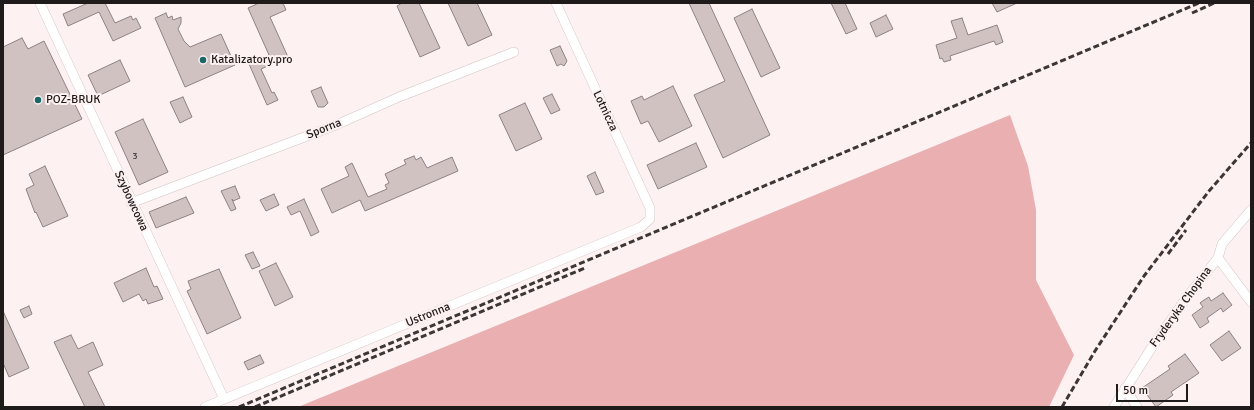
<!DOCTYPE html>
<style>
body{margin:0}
#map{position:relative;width:1254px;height:410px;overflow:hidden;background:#fdf1f1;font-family:Signika,sans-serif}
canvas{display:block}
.frame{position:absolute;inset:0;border:4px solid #201b1b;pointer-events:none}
.scale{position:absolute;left:1116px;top:384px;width:72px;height:18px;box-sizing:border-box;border:2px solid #201b1b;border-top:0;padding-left:5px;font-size:12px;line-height:14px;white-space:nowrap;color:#201b1b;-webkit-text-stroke:3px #fdf1f1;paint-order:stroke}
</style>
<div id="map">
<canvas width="1254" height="410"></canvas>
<div class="frame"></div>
<div class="scale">50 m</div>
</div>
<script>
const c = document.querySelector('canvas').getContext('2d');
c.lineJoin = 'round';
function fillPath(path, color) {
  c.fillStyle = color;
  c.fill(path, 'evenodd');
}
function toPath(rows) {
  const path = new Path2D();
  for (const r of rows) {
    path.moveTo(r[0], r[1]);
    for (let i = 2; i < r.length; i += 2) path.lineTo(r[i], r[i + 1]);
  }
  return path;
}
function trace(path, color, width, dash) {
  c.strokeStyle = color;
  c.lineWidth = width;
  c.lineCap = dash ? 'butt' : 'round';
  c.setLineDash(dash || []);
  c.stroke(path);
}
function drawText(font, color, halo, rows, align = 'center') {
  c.font = font + ' Signika,sans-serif';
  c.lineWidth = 4;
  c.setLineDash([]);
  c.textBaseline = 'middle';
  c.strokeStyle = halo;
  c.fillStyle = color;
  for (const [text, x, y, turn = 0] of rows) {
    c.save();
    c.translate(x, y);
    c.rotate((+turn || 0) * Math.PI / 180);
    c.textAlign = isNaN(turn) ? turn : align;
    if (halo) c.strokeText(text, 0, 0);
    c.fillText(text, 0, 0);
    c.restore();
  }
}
fillPath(toPath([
 [1010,115,1028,166,1036,210,1036,280,1074,355,1049,407,298,407]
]), '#e9afb1');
const building = toPath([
 [88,3,105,3,115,23,131,16,133,20,136,18,141,28,113,41,99,12,68,26,63,14,88,3],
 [259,3,283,3,286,10,270,17,288,57,261,69,272,93,274,92,278,100,267,105,249,64,269,55,248,8,259,3],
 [402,3,419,3,440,48,420,57,397,6,402,3],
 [448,3,477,3,492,35,468,46,448,3],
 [689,3,709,3,770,135,723,158,694,95,725,81,689,3],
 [831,3,845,3,857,29,846,34,831,3],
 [992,3,1017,3,997,12,992,3],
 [752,9,780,68,761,77,734,18,752,9],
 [166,13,168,18,172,16,173,20,181,17,181,23,178,29,184,41,190,47,221,34,235,65,185,87,155,18,166,13],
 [886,15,893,29,876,37,870,23,886,15],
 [962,18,968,35,997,25,1003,42,996,45,994,41,950,56,951,60,944,62,942,58,940,59,936,45,957,38,951,21,962,18],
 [22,38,28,49,44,41,82,119,3,155,3,47,22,38],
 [560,46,567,61,564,66,561,64,557,66,550,50,560,46],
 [120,60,130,81,98,96,88,75,120,60],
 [673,86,692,126,659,142,648,121,641,124,631,101,642,96,644,100,673,86],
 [321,87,328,103,324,107,318,107,311,91,321,87],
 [552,94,560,110,551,114,543,98,552,94],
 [183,97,192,117,180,123,170,102,183,97],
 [525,103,542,139,516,151,499,115,525,103],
 [143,119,168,172,139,185,115,132,143,119],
 [696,143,707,167,658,189,647,165,696,143],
 [414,156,416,160,421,157,427,168,452,157,458,171,365,211,360,200,332,213,321,189,349,176,345,167,352,163,368,197,387,189,385,185,389,183,385,174,406,164,404,160,414,156],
 [45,166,68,216,43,227,36,212,35,213,26,189,34,185,29,174,45,166],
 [595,172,604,192,596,195,587,176,595,172],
 [235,186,240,198,233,201,232,199,236,209,231,211,221,191,235,186],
 [274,194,279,205,266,211,260,200,274,194],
 [186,197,194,213,156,228,149,212,186,197],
 [304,199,319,232,311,236,300,211,291,215,287,207,304,199],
 [253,252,260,266,252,269,245,255,253,252],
 [276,263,293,297,275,306,259,271,276,263],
 [146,268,154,287,157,286,163,299,148,304,146,299,143,301,139,294,123,302,114,283,146,268],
 [219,269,241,318,207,334,187,291,191,289,188,281,219,269],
 [1223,293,1232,305,1223,312,1221,308,1207,318,1209,322,1200,328,1192,315,1203,307,1200,303,1204,300,1209,297,1211,301,1223,293],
 [29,306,32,314,24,318,20,310,29,306],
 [3,311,29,368,9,377,3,363,3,311],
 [1229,331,1241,348,1222,361,1210,345,1229,331],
 [71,335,78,349,93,342,103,365,88,372,105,407,85,407,54,342,71,335],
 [1185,354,1199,373,1171,392,1173,395,1156,407,1142,388,1170,369,1168,366,1185,354],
 [260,355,264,363,248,370,244,362,260,355]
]);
fillPath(building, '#d1c2c2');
trace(building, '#8f8182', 1);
const minor = toPath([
 [40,3,224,399],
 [131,203,336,125,399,97,514,52],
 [1218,258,1251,302],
 [1125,388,1137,407],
 [205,407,641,227,650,219,650,208,556,3],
 [1114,407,1152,347,1187,297,1218,258,1222,244,1251,210]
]);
trace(minor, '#d2c4c4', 10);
trace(minor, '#fff', 9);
trace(toPath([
 [1192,13,1214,3],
 [1168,254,1186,230],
 [239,407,1199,3],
 [255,407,585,268],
 [1062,407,1095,351,1144,276,1209,191,1251,143]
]), '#3c3636', 3, [6, 3]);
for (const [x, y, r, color] of [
 [203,60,4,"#1a6767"],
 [38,100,4,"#1a6767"]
]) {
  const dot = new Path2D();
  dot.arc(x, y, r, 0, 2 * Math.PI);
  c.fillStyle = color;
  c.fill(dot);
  trace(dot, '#fdf1f1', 1.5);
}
drawText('10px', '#4c4545', null, [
 ["3",135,156]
]);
drawText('12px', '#201b1b', '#fdf1f1', [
 ["Katalizatory.pro",211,60],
 ["POZ-BRUK",46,100]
], 'left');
drawText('12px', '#201b1b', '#fdf1f1', [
 ["Lotnicza",605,111,65],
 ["Sporna",324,129,-22],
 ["Szybowcowa",131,201,65],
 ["Fryderyka Chopina",1181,307,-54],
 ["Ustronna",428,315,-22]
]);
</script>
